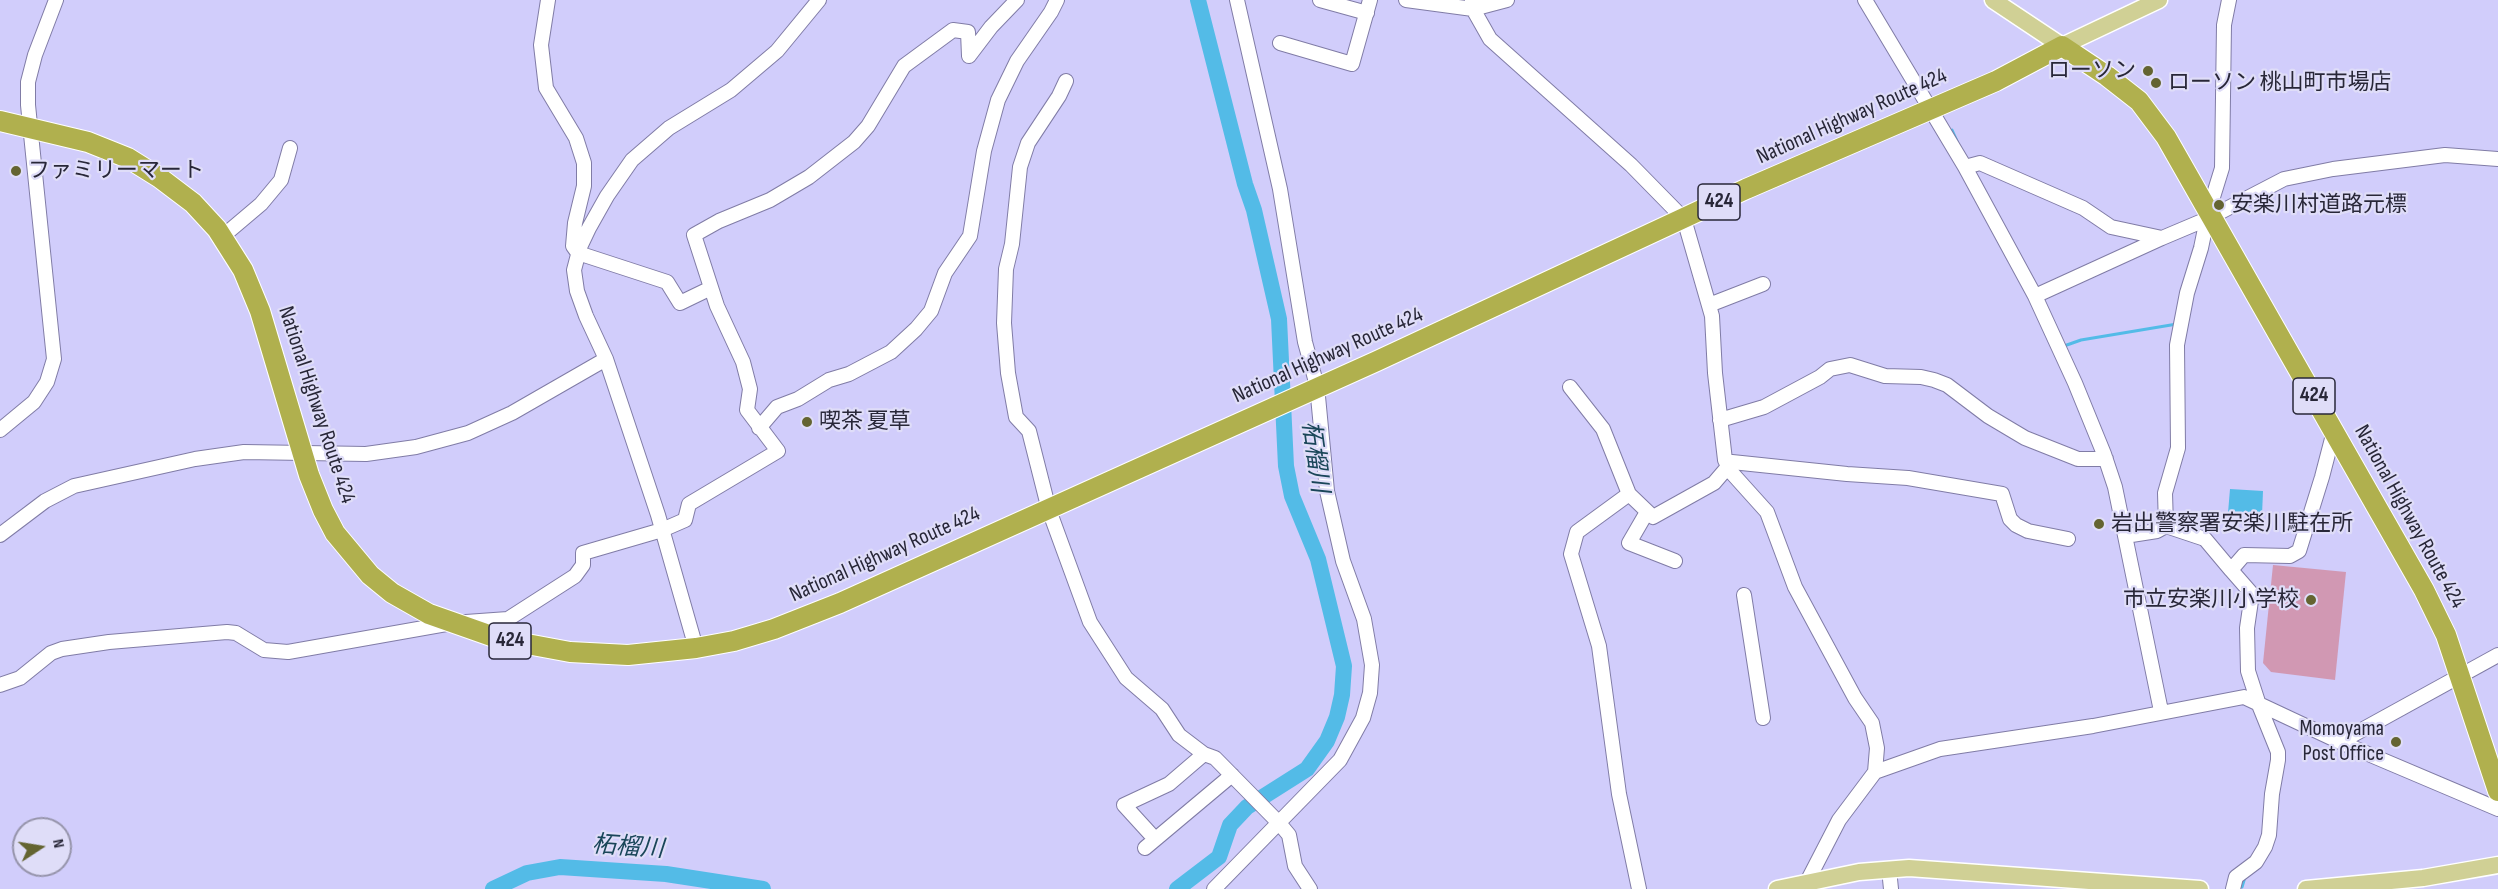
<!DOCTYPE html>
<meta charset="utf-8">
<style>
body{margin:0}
#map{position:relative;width:2498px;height:889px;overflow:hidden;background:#d1cdfb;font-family:"Sofia Sans Condensed",sans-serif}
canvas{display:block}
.north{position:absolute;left:12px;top:817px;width:60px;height:60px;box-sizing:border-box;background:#dfddf8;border:2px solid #9694ab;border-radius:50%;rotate:78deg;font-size:16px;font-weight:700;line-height:24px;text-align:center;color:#282738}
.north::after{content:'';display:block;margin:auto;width:21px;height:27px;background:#646431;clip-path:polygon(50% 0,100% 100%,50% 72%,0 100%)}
</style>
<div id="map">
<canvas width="2498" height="889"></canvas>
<div class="north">N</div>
</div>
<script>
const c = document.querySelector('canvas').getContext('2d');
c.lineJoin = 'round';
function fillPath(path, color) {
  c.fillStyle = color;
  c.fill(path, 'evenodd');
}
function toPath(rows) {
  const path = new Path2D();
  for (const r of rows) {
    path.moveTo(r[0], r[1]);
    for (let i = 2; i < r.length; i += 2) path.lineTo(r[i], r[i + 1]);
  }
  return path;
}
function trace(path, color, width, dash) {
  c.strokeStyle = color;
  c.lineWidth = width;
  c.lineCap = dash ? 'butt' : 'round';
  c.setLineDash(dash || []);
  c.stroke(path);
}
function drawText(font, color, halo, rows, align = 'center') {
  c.font = font + ' "Sofia Sans Condensed","Noto Sans JP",sans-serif';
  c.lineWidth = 4.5;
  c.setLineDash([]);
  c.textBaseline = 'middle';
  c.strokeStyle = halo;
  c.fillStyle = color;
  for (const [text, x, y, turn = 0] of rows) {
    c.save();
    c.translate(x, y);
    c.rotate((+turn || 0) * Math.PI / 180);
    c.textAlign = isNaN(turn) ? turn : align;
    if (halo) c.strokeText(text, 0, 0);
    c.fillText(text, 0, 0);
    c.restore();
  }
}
fillPath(toPath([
 [2273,565,2346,572,2335,680,2271,672,2263,663]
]), '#d198b3');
fillPath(toPath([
 [2230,489,2263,491,2262,515,2228,513]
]), '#53bbe7');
trace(toPath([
 [1952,130,1957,141],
 [2064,346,2081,340,2177,324],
 [2242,887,2245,877]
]), '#53bbe7', 3);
trace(toPath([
 [493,889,527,873,560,867,666,874,763,889],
 [1177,889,1219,857,1230,825,1247,807,1307,769,1327,741,1337,717,1342,695,1344,666,1318,559,1292,496,1286,466,1279,319,1254,210,1245,184,1198,0]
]), '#53bbe7', 16);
const minor = toPath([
 [548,0,541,45,546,88,576,138,584,163,584,186,575,223,573,246,578,253,667,282,680,303,711,288],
 [1320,0,1367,13],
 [1406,0,1473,9,1507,0],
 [1472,0,1473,9,1490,39,1631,165,1684,219,1712,316,1715,373,1725,460,1731,472,1767,512,1795,587,1855,698,1872,723,1877,748,1875,772],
 [1865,0,1965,167,2035,296,2075,383,2104,454,2115,487,2161,711],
 [1280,43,1352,64,1370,0],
 [969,56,991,27,1017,0],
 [1066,81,1059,96,1028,143,1020,167,1012,244,1006,269,1004,323,1008,373,1016,417,1029,431,1049,510,1090,622,1126,678,1162,709,1179,735,1204,754,1215,758,1279,823,1289,835,1295,866,1310,889],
 [1965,167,1980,163,2083,208,2111,227,2162,238,2207,219,2284,179,2333,169,2445,155,2498,159],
 [2209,210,2222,168,2224,25,2229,0],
 [222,237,261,204,281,180,290,148],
 [2035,296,2162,238],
 [1709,305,1763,284],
 [1570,387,1603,429,1629,494],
 [1720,420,1764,407,1820,377,1830,369,1850,365,1885,376,1921,377,1934,380,1947,385,1988,416,2025,438,2078,459,2106,459],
 [759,428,777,407,798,399,829,380,849,374,891,352,916,329,931,311,945,273,970,236,984,151,998,100,1017,61,1051,12,1057,0],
 [0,430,34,402,47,382,54,359,28,105,28,82,35,55,56,0],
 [1647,512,1629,543,1675,561],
 [2166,526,2165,493,2178,448,2177,345,2187,293,2201,248,2207,219],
 [2166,526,2205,539,2231,570],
 [0,535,45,501,74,486,195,459,244,452,366,454,416,447,468,433,512,413,606,359],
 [2125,536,2157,531,2166,526],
 [1744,595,1763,718],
 [696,648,658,515,606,359,586,316,577,291,574,270,580,247,589,228,607,196,632,160,669,128,731,90,777,51,819,0],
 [0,685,20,678,51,653,62,649,109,642,227,632,236,633,264,650,288,652,452,623,508,619,575,576,583,565,583,553,662,530,685,520,689,504,778,451,747,410,750,389,743,362,717,306,694,235,719,221,770,200,809,177,854,142,868,126,904,66,953,30,968,32,969,56],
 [2340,742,2498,655],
 [1155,839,1124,805,1169,784,1204,754],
 [1145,848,1232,775],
 [1889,869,1891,889],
 [1807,882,1839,820,1875,772,1940,749,2093,726,2244,697,2340,742,2498,809],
 [1214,889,1340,760,1363,718,1370,693,1372,665,1364,619,1343,561,1327,491,1317,386,1305,342,1280,189,1237,0],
 [1639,889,1619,794,1599,646,1571,554,1577,532,1629,494,1653,517,1714,483,1732,462,1847,474,1908,478,2002,494,2010,519,2016,525,2028,531,2068,539],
 [2233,889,2236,877,2256,862,2265,847,2269,835,2272,794,2278,760,2278,752,2259,705,2248,671,2247,628,2252,594,2231,570,2244,555,2290,556,2299,551,2322,477,2334,431]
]);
const major = toPath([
 [1993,0,2062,46,2159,0],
 [1777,889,1859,872,1909,868,2200,889],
 [2306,889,2423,878,2498,865]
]);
const highway = toPath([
 [0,121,88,142,128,158,160,178,193,203,217,229,243,270,260,311,309,475,323,510,335,533,370,575,392,593,429,614,500,639,570,652,628,655,696,648,734,641,774,629,840,603,1377,361,1746,189,1996,81,2062,46,2107,76,2139,101,2166,137,2424,590,2446,635,2498,791]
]);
trace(minor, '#807ca6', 16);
trace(major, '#fff', 19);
trace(highway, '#fff', 22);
trace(minor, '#fff', 14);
trace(major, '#d0d095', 16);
trace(highway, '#b0b04e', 20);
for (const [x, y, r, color] of [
 [2148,71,6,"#646431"],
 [2156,83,6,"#646431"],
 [16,171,6,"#646431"],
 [2219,205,6,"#646431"],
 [807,422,6,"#646431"],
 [2099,524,6,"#646431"],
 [2311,600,6,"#646431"],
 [2396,742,6,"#646431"]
]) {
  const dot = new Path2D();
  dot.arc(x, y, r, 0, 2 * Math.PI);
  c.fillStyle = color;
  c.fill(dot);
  trace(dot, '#dfddf8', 2);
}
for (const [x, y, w] of [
 [1719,202,42],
 [2314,396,42],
 [510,641,42]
]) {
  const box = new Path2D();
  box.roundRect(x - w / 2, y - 18, w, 36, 4.5);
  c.fillStyle = '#dfddf8';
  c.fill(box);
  trace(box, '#282738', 1.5);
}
drawText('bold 21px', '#282738', null, [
 ["424",1719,202],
 ["424",2314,396],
 ["424",510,641]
]);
drawText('22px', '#282738', '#dfddf8', [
 ["ローソン",2136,71,"right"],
 ["ローソン 桃山町市場店",2168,83],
 ["ファミリーマート",28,171],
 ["安楽川村道路元標",2231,205],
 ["喫茶 夏草",819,422],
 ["岩出警察署安楽川駐在所",2111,524],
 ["市立安楽川小学校",2299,600,"right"],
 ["Momoyama",2384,729,"right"],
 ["Post Office",2384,754,"right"]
], 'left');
drawText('22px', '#282738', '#dfddf8', [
 ["National Highway Route 424",1852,117,-24],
 ["National Highway Route 424",1328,356,-24],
 ["National Highway Route 424",316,405,72],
 ["National Highway Route 424",2409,517,61],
 ["National Highway Route 424",885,555,-24]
]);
drawText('italic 24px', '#1a4659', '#dfddf8', [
 ["柘榴川",1314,457,82],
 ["柘榴川",628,848,4]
]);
</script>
